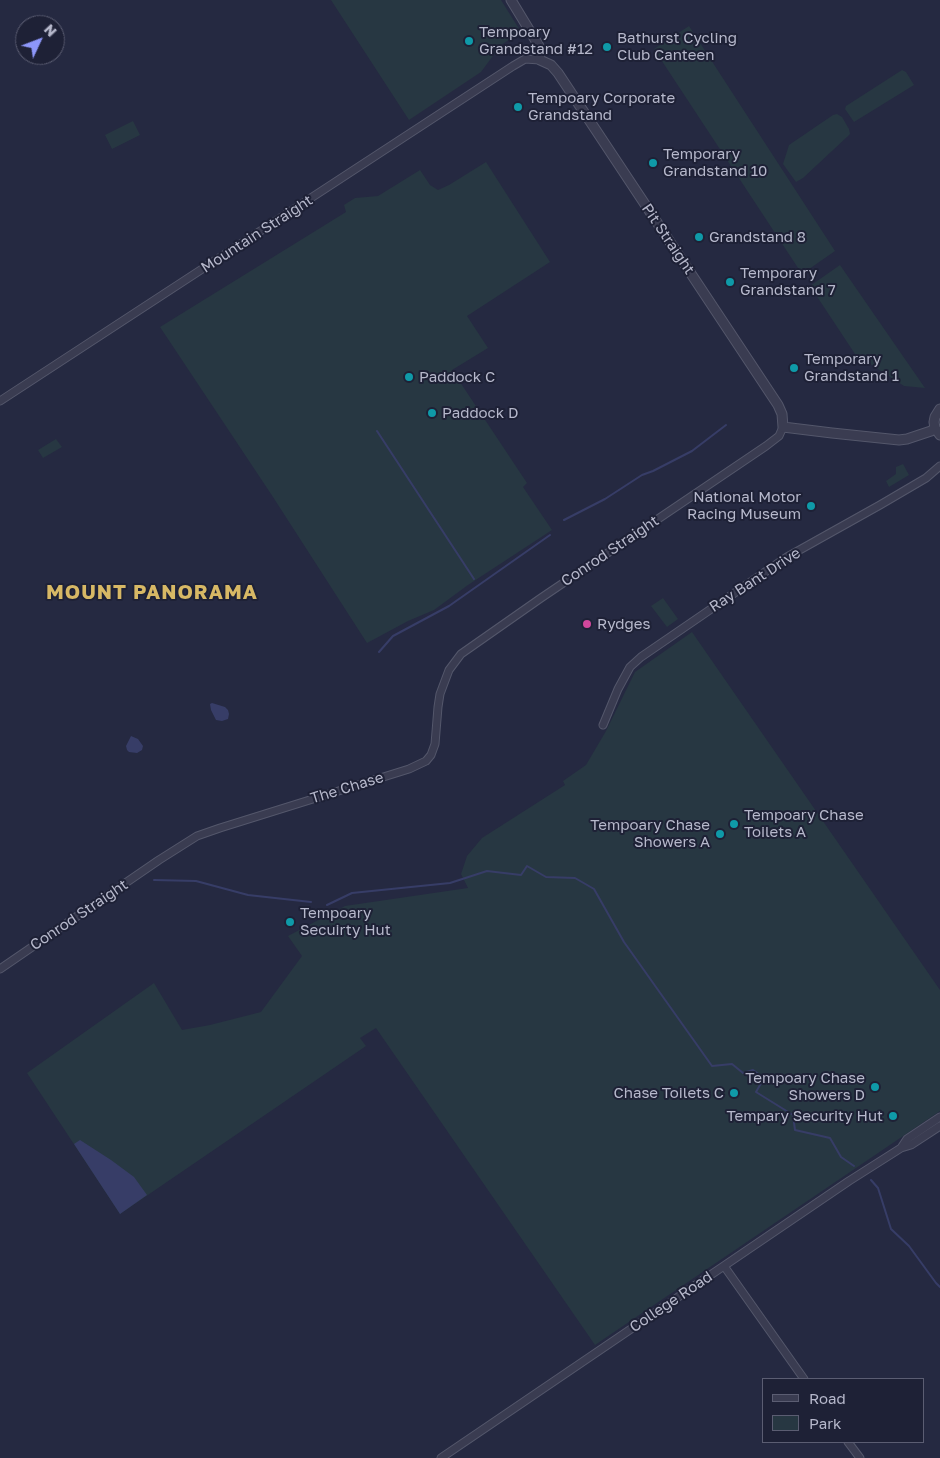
<!DOCTYPE html>
<style>
body{margin:0}
#map{position:relative;width:940px;height:1458px;overflow:hidden;background:#252941;font-family:"Golos Text",sans-serif}
canvas{display:block}
.legend{position:absolute;left:762px;top:1378px;width:162px;height:65px;box-sizing:border-box;background:#1e2136;border:1px solid #5b5d72;margin:0;padding:6px 9px;list-style:none;font-size:15px;color:#b6b8cb}
.legend li{display:flex;align-items:center;gap:10px;height:25px}
.legend b{width:25px;border:1px solid #5b5d72}
.north{position:absolute;left:15px;top:15px;width:50px;height:50px;box-sizing:border-box;background:#1e2136;border:1px solid #5b5d72;border-radius:50%;rotate:47deg;font-size:14px;font-weight:700;line-height:20px;text-align:center;color:#b6b8cb}
.north::after{content:'';display:block;margin:auto;width:18px;height:22px;background:#8d97fa;clip-path:polygon(50% 0,100% 100%,50% 72%,0 100%)}
</style>
<div id="map">
<canvas width="940" height="1458"></canvas>
<ul class="legend">
<li><b style="height:6px;background:#3a3c51"></b>Road</li>
<li><b style="height:14px;background:#273742"></b>Park</li>
</ul>
<div class="north">N</div>
</div>
<script>
const c = document.querySelector('canvas').getContext('2d');
c.lineJoin = 'round';
function fillPath(path, color) {
  c.fillStyle = color;
  c.fill(path, 'evenodd');
}
function toPath(rows) {
  const path = new Path2D();
  for (const r of rows) {
    path.moveTo(r[0], r[1]);
    for (let i = 2; i < r.length; i += 2) path.lineTo(r[i], r[i + 1]);
  }
  return path;
}
function trace(path, color, width, dash) {
  c.strokeStyle = color;
  c.lineWidth = width;
  c.lineCap = dash ? 'butt' : 'round';
  c.setLineDash(dash || []);
  c.stroke(path);
}
function drawText(font, color, halo, rows, align = 'center') {
  c.font = font + ' "Golos Text",sans-serif';
  c.lineWidth = 4;
  c.setLineDash([]);
  c.textBaseline = 'middle';
  c.strokeStyle = halo;
  c.fillStyle = color;
  for (const [text, x, y, turn = 0] of rows) {
    c.save();
    c.translate(x, y);
    c.rotate((+turn || 0) * Math.PI / 180);
    c.textAlign = isNaN(turn) ? turn : align;
    if (halo) c.strokeText(text, 0, 0);
    c.fillText(text, 0, 0);
    c.restore();
  }
}
fillPath(toPath([
 [331,0,501,0,521,32,501,45,481,72,409,120],
 [689,26,835,251,802,274,654,49],
 [902,70,906,72,914,85,854,122,845,109,846,106],
 [837,114,842,117,849,129,850,134,847,137,803,178,796,182,783,164,789,145,833,115],
 [133,121,140,135,112,149,105,135],
 [486,162,550,262,467,316,488,348,452,370,527,483,523,487,552,530,468,585,434,610,408,621,367,643,273,497,160,327,346,212,344,205,355,198,378,196,420,170,430,185,438,190,449,185],
 [840,265,925,388,904,386,855,354,810,286],
 [56,439,62,447,43,458,38,450],
 [903,464,909,475,889,487,886,481,896,474,896,467],
 [663,598,678,619,667,627,651,606],
 [692,632,940,990,940,1111,595,1345,376,1028,360,1038,366,1046,120,1214,27,1073,154,983,182,1030,210,1025,261,1012,302,956,288,936,345,906,468,888,461,874,467,856,482,838,565,785,563,781,586,765,606,731,635,672]
]), '#273742');
fillPath(toPath([
 [212,703,225,707,228,710,229,714,228,719,222,721,216,720,211,710,210,704],
 [131,736,138,739,143,746,142,750,137,753,129,752,127,750,126,746],
 [80,1140,111,1160,134,1177,147,1195,120,1214,74,1144]
]), '#373d67');
trace(toPath([
 [377,431,474,579],
 [564,520,605,499,642,475,653,471,692,451,726,425],
 [379,652,393,636,449,606,550,535],
 [154,880,196,881,248,895,311,902],
 [327,905,352,893,450,883,487,871,521,875,527,866,546,877,575,878,594,889,624,942,712,1066,732,1064,743,1073,753,1070,764,1078,756,1092,793,1115,795,1130,830,1138,841,1157,854,1166],
 [871,1180,878,1188,891,1229,909,1246,936,1283,940,1287]
]), '#373d67', 2);
const minor = toPath([
 [0,401,513,66,525,59,540,60],
 [603,725,618,689,630,667,641,657,787,557,880,505,926,478,940,466],
 [0,969,159,860,197,836,220,828,409,769,426,761,431,755,435,744,438,707,440,694,449,670,461,654,541,598,766,446,779,436,783,427],
 [901,1148,911,1145,940,1126],
 [724,1266,804,1379],
 [848,1442,860,1458],
 [441,1458,849,1181,901,1148,907,1139,940,1117]
]);
const tertiary = toPath([
 [511,0,539,46,540,60,551,65,558,73,778,405,782,414,783,427,832,433,899,440,907,439,931,431,935,428],
 [940,409,935,417,934,422,935,428,940,435]
]);
trace(minor, '#54576b', 9);
trace(tertiary, '#54576b', 11);
trace(minor, '#3a3c51', 7);
trace(tertiary, '#3a3c51', 9);
for (const [x, y, r, color] of [
 [469,41,5,"#0f9aa8"],
 [607,47,5,"#0f9aa8"],
 [518,107,5,"#0f9aa8"],
 [653,163,5,"#0f9aa8"],
 [699,237,5,"#0f9aa8"],
 [730,282,5,"#0f9aa8"],
 [794,368,5,"#0f9aa8"],
 [409,377,5,"#0f9aa8"],
 [432,413,5,"#0f9aa8"],
 [811,506,5,"#0f9aa8"],
 [587,624,5,"#d1479c"],
 [734,824,5,"#0f9aa8"],
 [720,834,5,"#0f9aa8"],
 [290,922,5,"#0f9aa8"],
 [875,1087,5,"#0f9aa8"],
 [734,1093,5,"#0f9aa8"],
 [893,1116,5,"#0f9aa8"]
]) {
  const dot = new Path2D();
  dot.arc(x, y, r, 0, 2 * Math.PI);
  c.fillStyle = color;
  c.fill(dot);
  trace(dot, '#1e2136', 2);
}
drawText('15px', '#b6b8cb', '#1e2136', [
 ["Tempoary",479,32],
 ["Grandstand #12",479,49],
 ["Bathurst Cycling",617,38],
 ["Club Canteen",617,55],
 ["Tempoary Corporate",528,98],
 ["Grandstand",528,115],
 ["Temporary",663,154],
 ["Grandstand 10",663,171],
 ["Grandstand 8",709,237],
 ["Temporary",740,273],
 ["Grandstand 7",740,290],
 ["Temporary",804,359],
 ["Grandstand 1",804,376],
 ["Paddock C",419,377],
 ["Paddock D",442,413],
 ["National Motor",801,497,"right"],
 ["Racing Museum",801,514,"right"],
 ["Rydges",597,624],
 ["Tempoary Chase",744,815],
 ["Toilets A",744,832],
 ["Tempoary Chase",710,825,"right"],
 ["Showers A",710,842,"right"],
 ["Tempoary",300,913],
 ["Secuirty Hut",300,930],
 ["Tempoary Chase",865,1078,"right"],
 ["Showers D",865,1095,"right"],
 ["Chase Toilets C",724,1093,"right"],
 ["Tempary Security Hut",883,1116,"right"]
], 'left');
drawText('15px', '#b6b8cb', '#1e2136', [
 ["Mountain Straight",257,234,-33],
 ["Pit Straight",668,239,56],
 ["Conrod Straight",610,551,-34],
 ["Ray Bant Drive",755,580,-33],
 ["The Chase",347,788,-17],
 ["Conrod Straight",79,915,-34],
 ["College Road",671,1302,-34]
]);
c.letterSpacing = '1px';
drawText('bold 20px', '#d7b865', '#1e2136', [
 ["MOUNT PANORAMA",152,593]
]);
c.letterSpacing = '0px';
</script>
